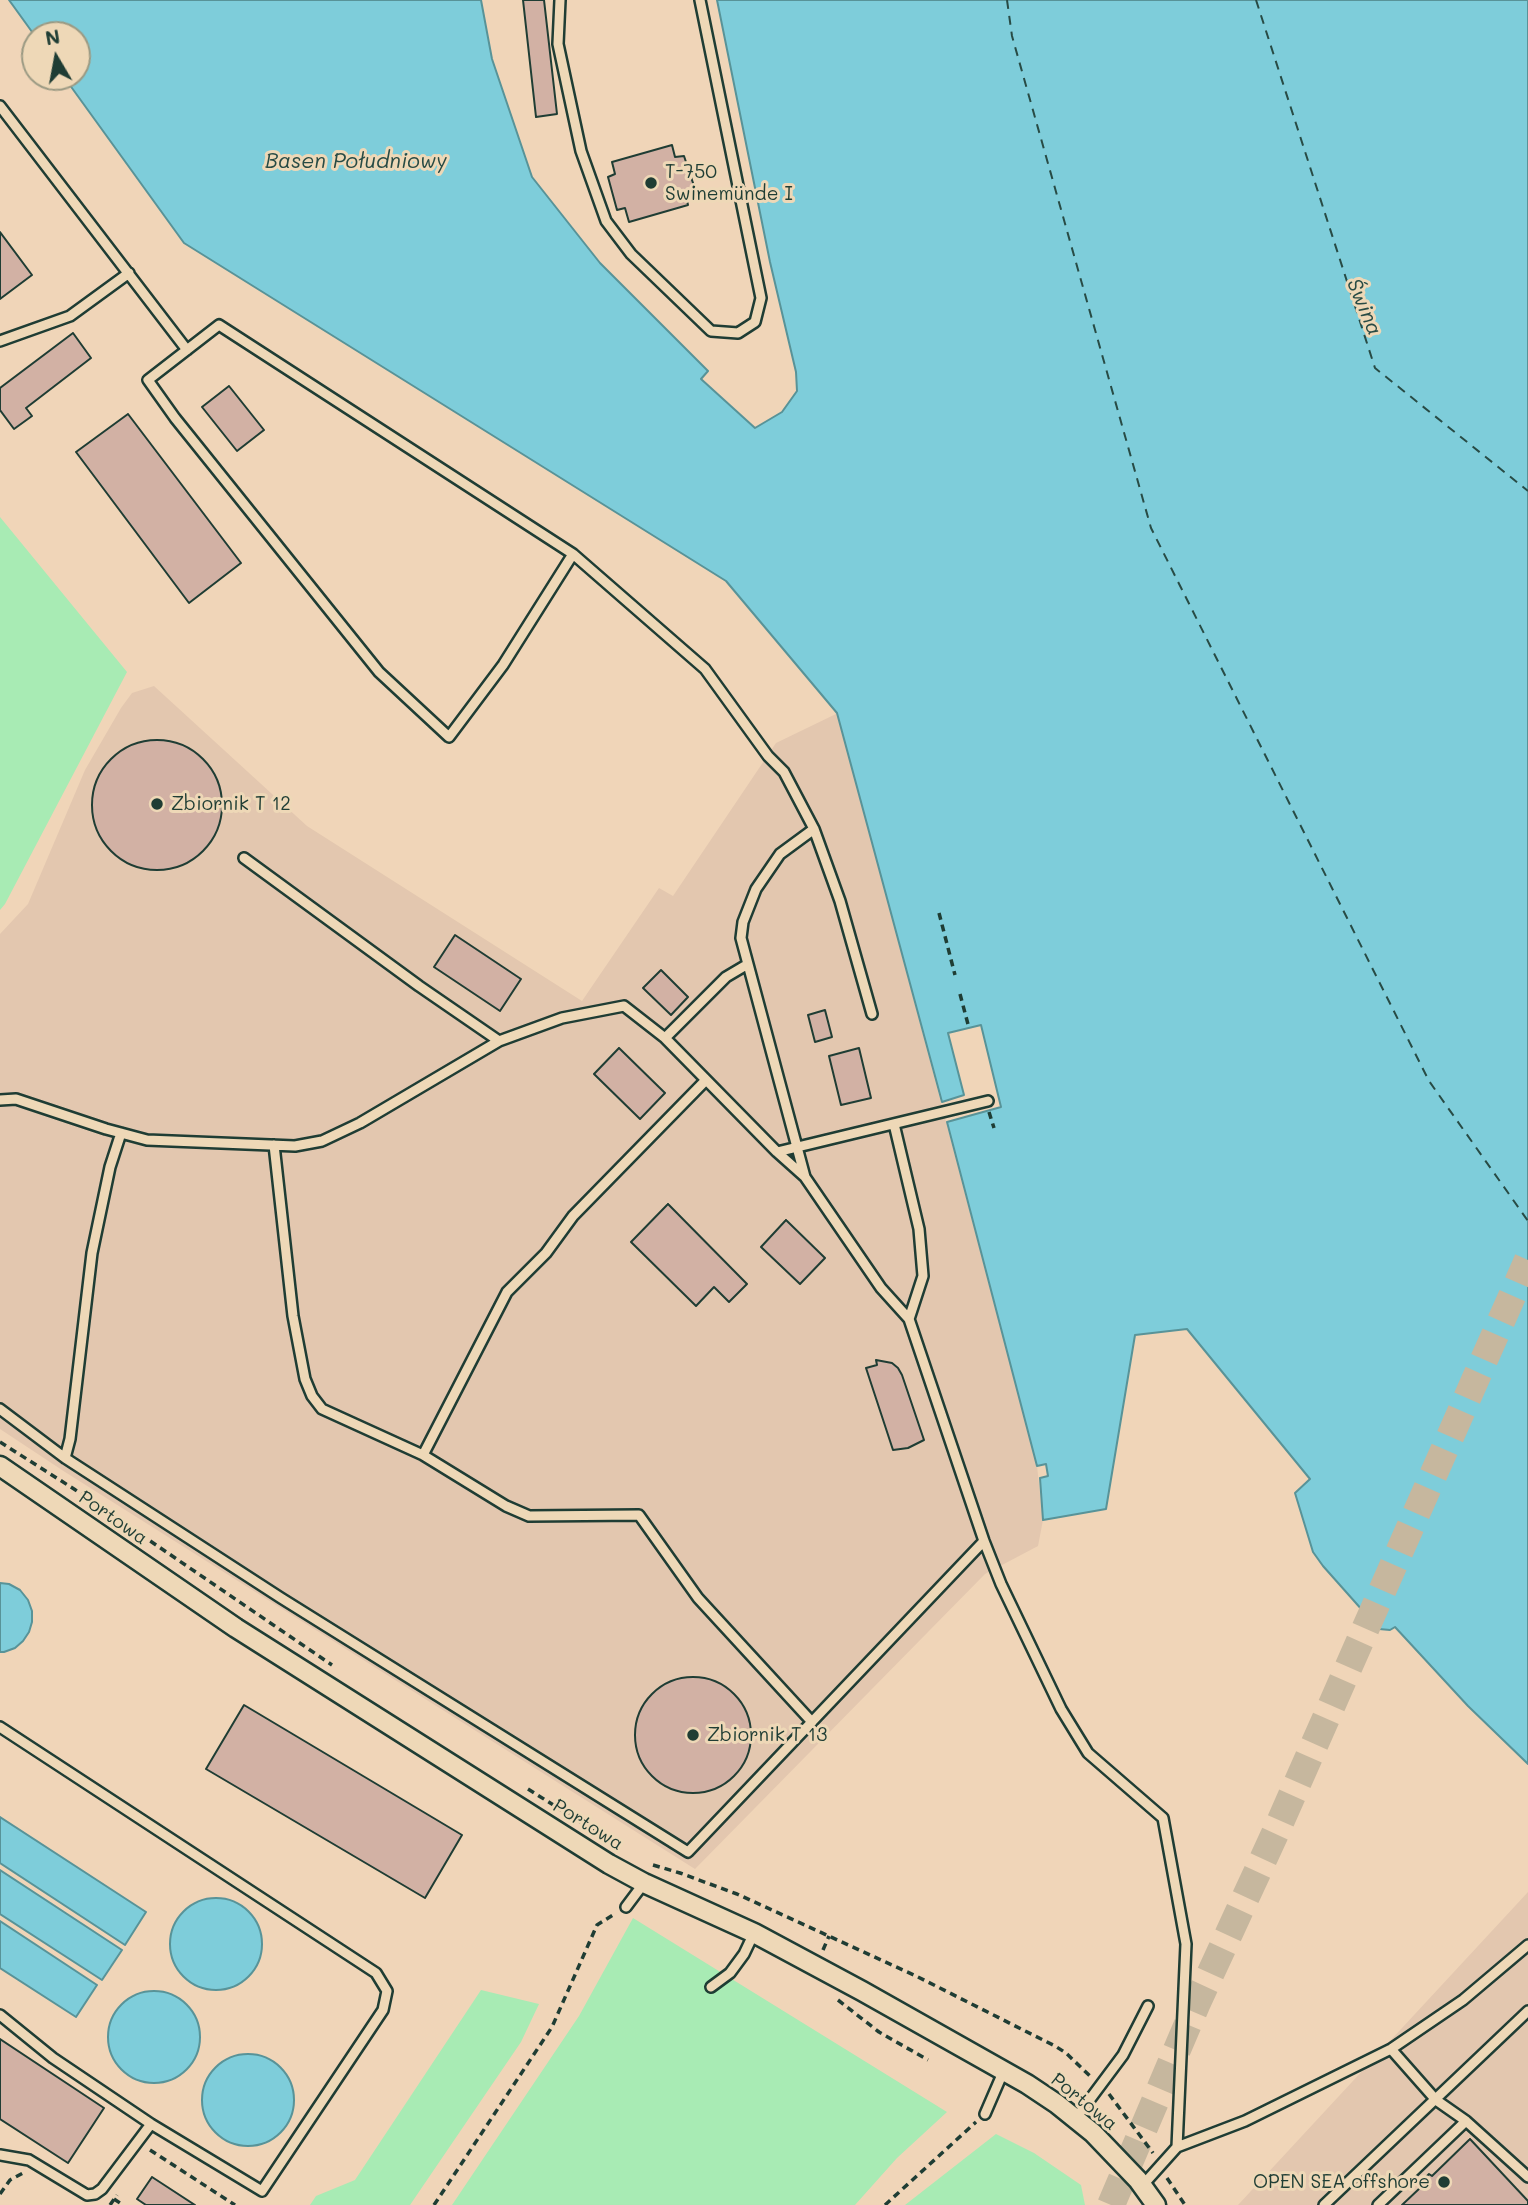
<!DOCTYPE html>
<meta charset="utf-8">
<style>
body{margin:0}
#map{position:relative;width:1528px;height:2205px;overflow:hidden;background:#f0d5b8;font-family:Mali,sans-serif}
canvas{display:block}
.north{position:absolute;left:21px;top:21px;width:70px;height:70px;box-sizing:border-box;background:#eed8b7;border:2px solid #9b9a83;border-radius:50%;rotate:350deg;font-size:19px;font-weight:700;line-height:28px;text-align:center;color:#1f3d34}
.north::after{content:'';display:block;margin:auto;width:24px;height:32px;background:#1f3d34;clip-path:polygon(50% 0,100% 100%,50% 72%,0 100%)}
</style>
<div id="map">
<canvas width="1528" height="2205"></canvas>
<div class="north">N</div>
</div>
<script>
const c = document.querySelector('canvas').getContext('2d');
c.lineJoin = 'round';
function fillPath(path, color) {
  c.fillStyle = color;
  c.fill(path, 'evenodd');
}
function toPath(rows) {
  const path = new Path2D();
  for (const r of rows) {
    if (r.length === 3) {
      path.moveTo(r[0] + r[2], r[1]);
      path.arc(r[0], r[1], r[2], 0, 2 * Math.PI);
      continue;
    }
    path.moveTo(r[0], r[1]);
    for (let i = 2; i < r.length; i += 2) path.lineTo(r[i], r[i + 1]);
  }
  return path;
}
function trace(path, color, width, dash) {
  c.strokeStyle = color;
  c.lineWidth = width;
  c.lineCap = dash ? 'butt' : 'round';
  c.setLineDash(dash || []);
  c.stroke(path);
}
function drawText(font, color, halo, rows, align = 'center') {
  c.font = font + ' Mali,sans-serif';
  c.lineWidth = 6;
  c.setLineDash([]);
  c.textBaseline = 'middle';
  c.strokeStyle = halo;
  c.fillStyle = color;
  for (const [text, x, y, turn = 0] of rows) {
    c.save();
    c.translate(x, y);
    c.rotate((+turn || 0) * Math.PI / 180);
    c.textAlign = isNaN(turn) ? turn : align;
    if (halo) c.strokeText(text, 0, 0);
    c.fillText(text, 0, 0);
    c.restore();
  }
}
fillPath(toPath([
 [154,686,307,826,582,1001,659,888,673,896,776,743,838,713,1037,1466,1043,1520,1038,1546,985,1574,695,1869,65,1472,0,1429,0,934,28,904,85,770,121,708,132,693],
 [1528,1892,1528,2205,1238,2205]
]), '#e3c7af');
fillPath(toPath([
 [0,517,127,672,5,904,0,910],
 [633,1918,947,2112,897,2158,855,2205,452,2205,579,2016],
 [481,1990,539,2004,521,2042,410,2205,310,2205,316,2196,355,2180],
 [996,2134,1034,2153,1081,2185,1085,2205,905,2205]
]), '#a8ebb4');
const water = toPath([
 [9,0,481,0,492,59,532,177,600,263,708,371,701,379,755,428,782,412,797,391,796,372,770,262,717,0,1528,0,1528,1764,1468,1706,1395,1627,1390,1630,1379,1629,1323,1566,1313,1552,1295,1493,1310,1479,1187,1329,1135,1335,1106,1509,1043,1520,1040,1478,1048,1476,1046,1464,1037,1466,947,1122,1001,1107,981,1025,948,1033,964,1095,942,1102,837,713,726,581,184,243,64,77,77,77,77,35,35,36,9,0],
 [0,1583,9,1584,20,1590,28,1600,32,1611,32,1622,29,1632,23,1641,15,1648,4,1652,0,1652,0,1583],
 [0,1817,146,1912,125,1945,0,1863,0,1817],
 [0,1870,122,1950,102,1980,0,1914,0,1870],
 [216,1944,46],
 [0,1921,97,1985,76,2017,0,1968,0,1921],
 [154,2037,46],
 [248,2100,46]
]);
fillPath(water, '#7ecdda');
trace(water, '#589398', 2);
trace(toPath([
 [1007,0,1012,36,1151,528,1429,1081,1528,1221],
 [1256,0,1375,368,1528,491]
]), '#284b45', 2, [9, 7]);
const building = toPath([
 [523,0,544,0,557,114,536,117,523,0],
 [672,145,675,157,684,156,695,189,685,192,688,205,629,222,625,208,617,210,608,177,615,174,612,162,672,145],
 [0,232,32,275,0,299,0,232],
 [73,333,91,358,26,408,32,416,14,429,0,410,0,388,73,333],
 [229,386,264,430,237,451,202,407,229,386],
 [128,414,241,563,189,603,76,452,128,414],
 [157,805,65],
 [455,935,521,979,500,1011,434,967,455,935],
 [661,970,688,997,671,1015,643,988,661,970],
 [825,1010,832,1037,815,1042,808,1015,825,1010],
 [619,1048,665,1093,640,1119,594,1074,619,1048],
 [859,1048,871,1098,841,1105,829,1056,859,1048],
 [668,1204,747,1284,729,1302,714,1287,696,1306,631,1242,668,1204],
 [786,1220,825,1258,800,1284,761,1247,786,1220],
 [876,1360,892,1363,898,1368,902,1375,924,1440,908,1448,893,1450,866,1368,877,1365,876,1360],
 [693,1735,58],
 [244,1705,462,1835,425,1898,206,1769,244,1705],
 [0,2039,104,2108,68,2163,0,2119,0,2039],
 [1470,2139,1528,2201,1528,2205,1402,2205,1421,2187,1419,2184,1429,2174,1432,2176,1470,2139],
 [152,2177,195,2205,146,2205,137,2199,152,2177]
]);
fillPath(building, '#d2b1a4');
trace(building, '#1f3d34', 2);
trace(toPath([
 [1111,2205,1196,2005,1278,1827,1528,1260]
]), '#c6b79e', 28, [28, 14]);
const service = toPath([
 [560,0,558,44,581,151,606,221,631,254,711,331,738,333,755,322,761,298,700,0],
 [0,106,187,350],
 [0,341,70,316,129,273],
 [573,554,503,665,449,737,379,672,175,418,148,380,219,325,573,554,705,669,768,756,784,772,814,829,840,901,872,1014],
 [814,829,780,854,756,889,743,922,741,938,805,1177,881,1288,909,1319],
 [244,858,419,986,499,1041,562,1018,624,1006,665,1038,777,1152,805,1177],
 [665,1038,726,977,748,964],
 [0,1100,16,1099,106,1129,147,1140,295,1146,322,1141,360,1123,499,1041],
 [894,1124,919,1229,923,1276,909,1319,984,1541,1001,1584,1061,1709,1088,1753,1163,1818,1186,1944,1177,2147],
 [274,1145,293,1316,305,1379,312,1396,322,1409,423,1455,506,1506,529,1516,639,1515,698,1598,812,1722],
 [777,1152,988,1101],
 [0,1409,65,1458,281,1598,688,1852,984,1541],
 [423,1455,507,1292,546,1253,573,1216,706,1080],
 [65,1458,70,1439,92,1253,110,1167,121,1133],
 [0,1727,376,1973,387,1991,383,2010,262,2191,151,2124,53,2058,0,2015],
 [626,1907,644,1883],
 [711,1987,730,1973,744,1954,754,1933],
 [985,2114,1004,2070],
 [1076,2118,1123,2055,1148,2006],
 [1466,2121,1528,2177],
 [0,2155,29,2160,87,2195,95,2194,102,2189,151,2124],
 [1142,2186,1177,2147,1245,2121,1391,2049,1463,2000,1528,1945],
 [1324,2205,1528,2011],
 [1378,2205,1466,2121,1436,2100,1391,2049]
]);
const minor = toPath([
 [0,1466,236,1628,609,1864,644,1883,754,1933,862,1991,1027,2084,1057,2104,1093,2133,1138,2180,1156,2205]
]);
trace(service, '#1f3d34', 14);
trace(minor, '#1f3d34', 23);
trace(toPath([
 [939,913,955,975],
 [960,994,969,1028],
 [989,1112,994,1128],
 [0,1442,74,1489,332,1665],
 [528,1789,601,1835],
 [653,1865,680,1873,737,1894,916,1976,1055,2046,1066,2053,1091,2077],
 [823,1950,829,1936],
 [838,2000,879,2032,928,2060],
 [1109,2094,1153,2153],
 [150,2150,235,2205],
 [1167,2178,1185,2205],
 [0,2194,10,2180,23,2173],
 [114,2199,123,2205],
 [110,2205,117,2195],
 [434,2205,552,2027,597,1925,616,1913],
 [885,2205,976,2122]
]), '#1f3d34', 3.5, [7, 5]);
trace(service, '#eed8b7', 9);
trace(minor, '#eed8b7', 18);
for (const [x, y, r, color] of [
 [651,183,7,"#1f3d34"],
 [157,804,7,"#1f3d34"],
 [693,1735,7,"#1f3d34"],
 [1444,2182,7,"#1f3d34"]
]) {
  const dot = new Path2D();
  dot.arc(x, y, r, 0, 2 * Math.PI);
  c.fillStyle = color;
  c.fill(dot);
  trace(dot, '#eed8b7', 2.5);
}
drawText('19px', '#1f3d34', '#eed8b7', [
 ["T-750",665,172],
 ["Swinemünde I",665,194],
 ["Zbiornik T 12",171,804],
 ["Zbiornik T 13",707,1735],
 ["OPEN SEA offshore",1430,2182,"right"]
], 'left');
drawText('19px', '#1f3d34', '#eed8b7', [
 ["Portowa",113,1518,35],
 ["Portowa",588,1825,32],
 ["Portowa",1084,2102,39]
]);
drawText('italic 21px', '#284b45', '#eed8b7', [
 ["Basen Południowy",356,162],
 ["Świna",1364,307,67]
]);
</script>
